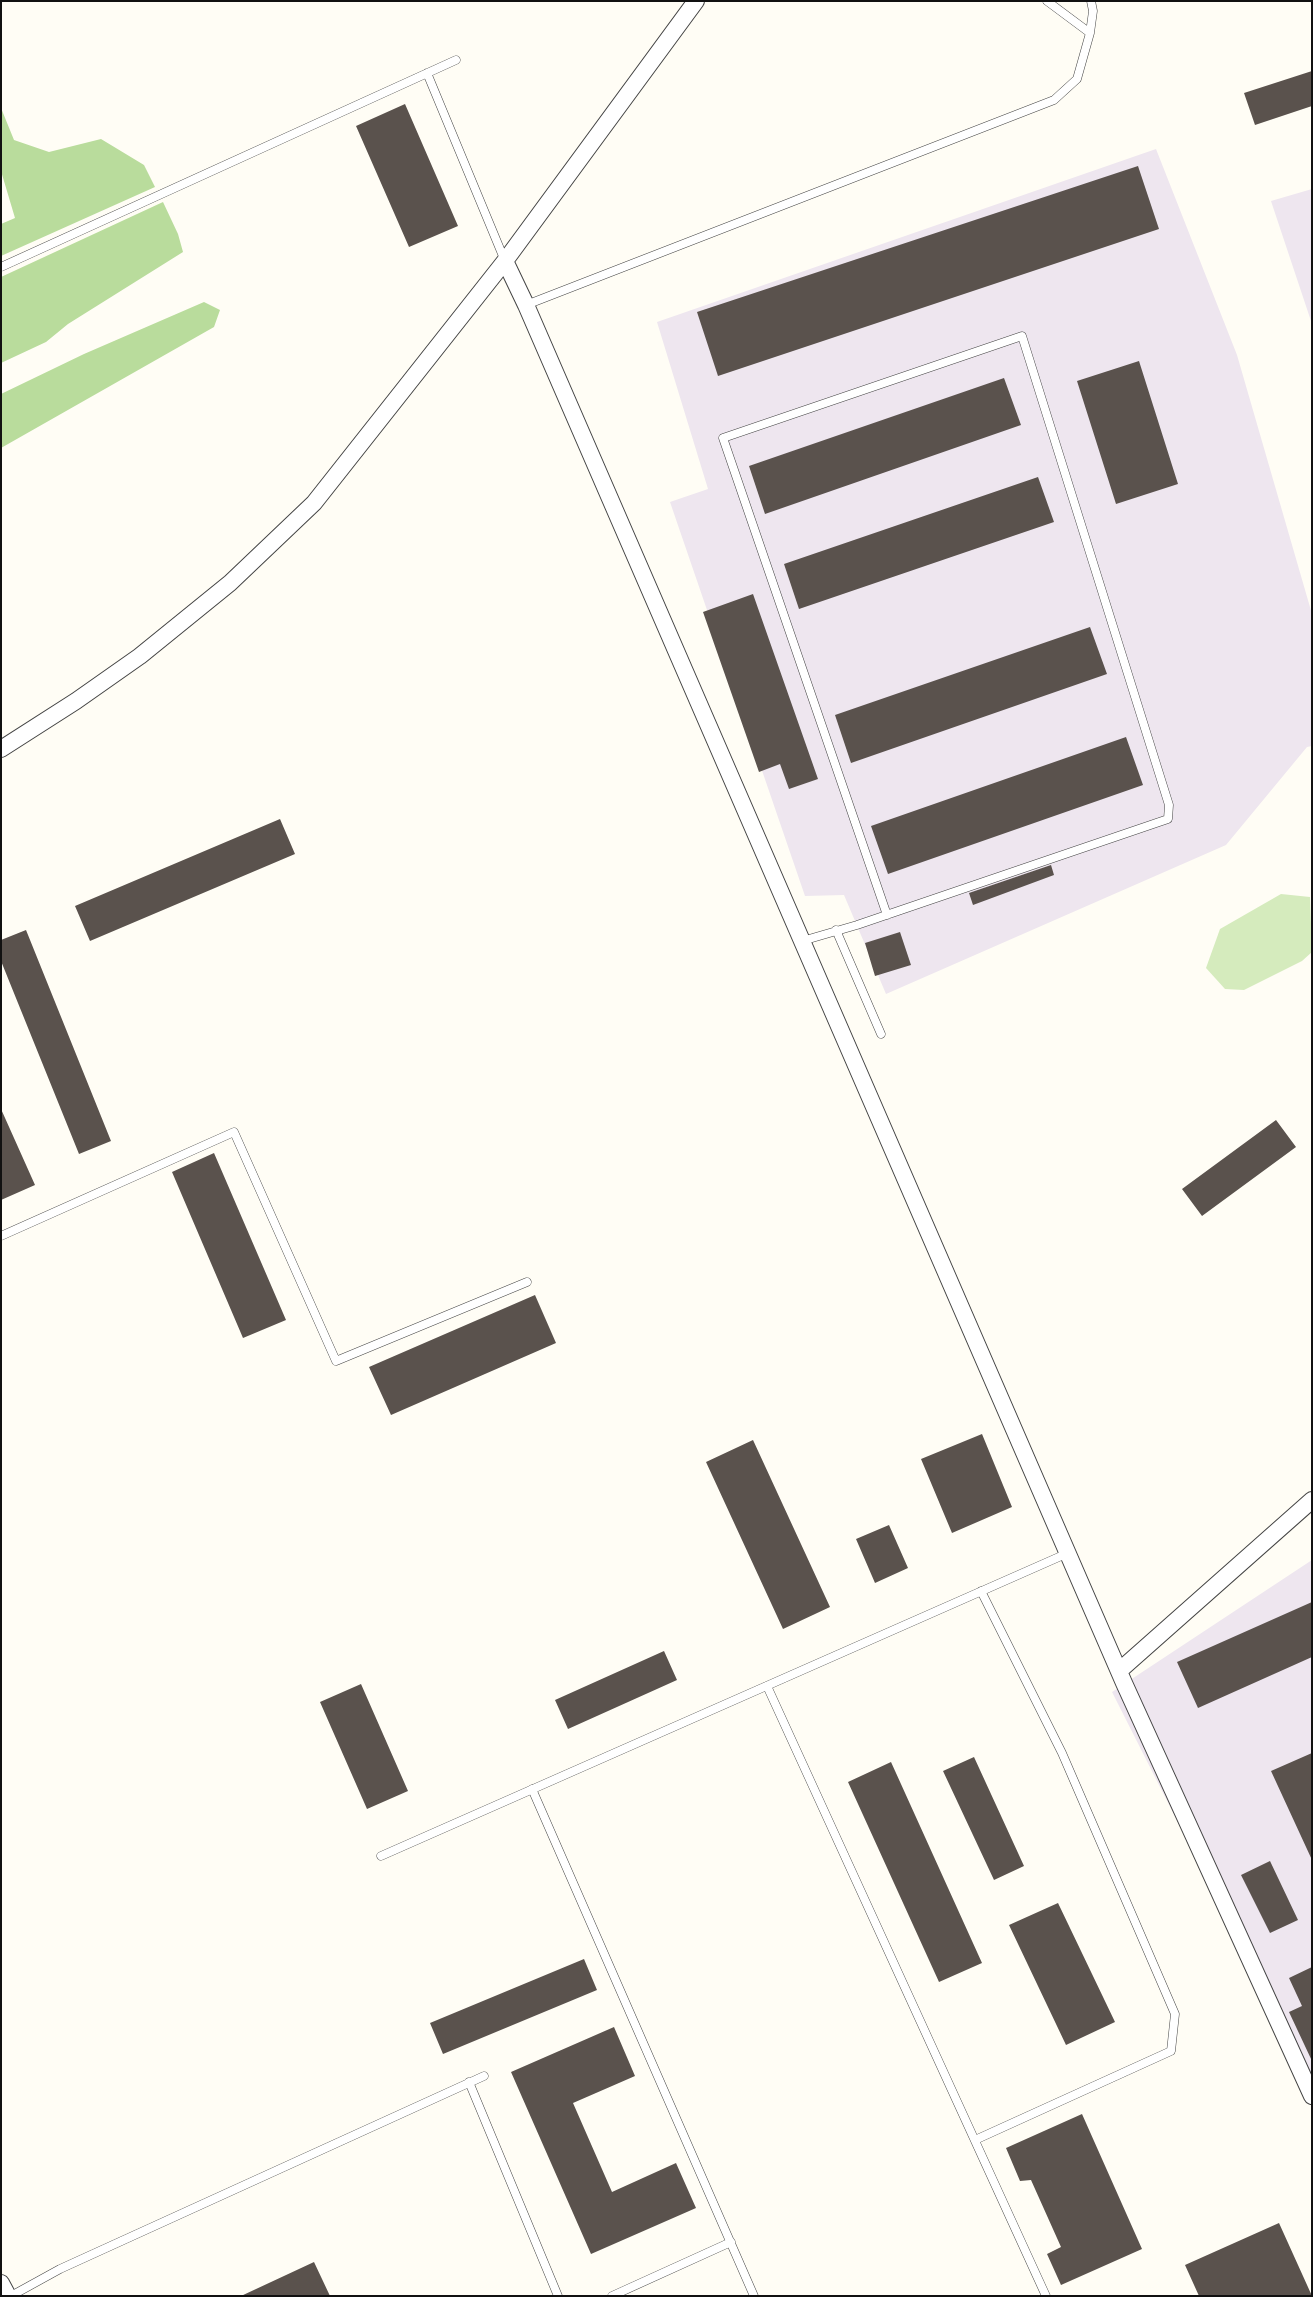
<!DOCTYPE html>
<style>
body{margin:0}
#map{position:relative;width:1313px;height:2297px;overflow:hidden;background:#fffdf5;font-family:"Crimson Pro",serif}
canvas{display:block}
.frame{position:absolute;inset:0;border:2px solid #111;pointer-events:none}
</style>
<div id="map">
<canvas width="1313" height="2297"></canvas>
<div class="frame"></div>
</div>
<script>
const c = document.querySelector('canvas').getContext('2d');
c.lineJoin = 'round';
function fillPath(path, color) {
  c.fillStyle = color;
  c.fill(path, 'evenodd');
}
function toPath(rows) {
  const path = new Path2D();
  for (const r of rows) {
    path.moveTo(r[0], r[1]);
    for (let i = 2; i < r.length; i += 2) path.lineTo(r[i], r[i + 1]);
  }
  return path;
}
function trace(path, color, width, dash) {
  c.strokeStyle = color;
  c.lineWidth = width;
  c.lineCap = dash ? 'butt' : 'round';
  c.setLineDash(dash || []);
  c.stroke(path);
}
fillPath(toPath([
 [1156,149,1237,355,1312,614,1312,746,1307,747,1226,845,886,994,844,895,805,896,670,502,708,489,657,322],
 [1312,189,1312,324,1271,201],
 [1312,1560,1312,2088,1112,1692]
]), '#eee6ef');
fillPath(toPath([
 [1281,894,1310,897,1312,952,1302,961,1244,990,1225,989,1206,968,1220,929]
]), '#d5ebbd');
fillPath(toPath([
 [1,108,14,140,49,152,101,139,144,165,155,187,1,256,1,224,15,218,1,171],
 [163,202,178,234,183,252,68,324,46,342,1,363,1,277],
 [204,302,220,310,214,327,1,448,1,394,84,354]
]), '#b9dc9c');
fillPath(toPath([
 [1312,71,1312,106,1255,125,1244,93],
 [405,104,458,226,409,247,356,126],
 [1138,166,1159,229,718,376,697,312],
 [1139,361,1178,484,1116,504,1077,381],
 [1004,378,1021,425,765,514,749,466],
 [1038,477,1054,522,799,609,784,564],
 [753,594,818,779,789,789,780,764,759,772,703,612],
 [1090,627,1107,674,851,763,835,715],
 [1126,737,1143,785,888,874,871,826],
 [280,819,295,854,90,941,75,906],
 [1051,865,1054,875,973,905,969,893],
 [26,930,111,1141,79,1154,1,961,1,940],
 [900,932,911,965,875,976,865,943],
 [1,1109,35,1185,1,1200],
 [1276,1120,1296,1147,1202,1216,1182,1189],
 [214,1153,286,1320,243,1338,172,1172],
 [535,1295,556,1343,391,1415,369,1367],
 [982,1434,1012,1507,952,1533,921,1459],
 [753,1440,830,1607,783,1629,706,1462],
 [889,1525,908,1568,875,1583,856,1539],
 [1312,1602,1312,1657,1198,1708,1177,1662],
 [664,1651,677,1680,568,1729,555,1700],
 [361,1684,408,1791,367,1809,320,1702],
 [1312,1753,1312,1860,1271,1771],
 [974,1757,1024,1866,994,1880,943,1771],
 [891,1762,982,1963,939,1982,848,1782],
 [1270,1861,1298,1920,1270,1933,1241,1875],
 [1058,1903,1115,2022,1066,2045,1009,1925],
 [584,1959,597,1990,443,2054,430,2023],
 [1312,1967,1312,2061,1289,2012,1302,2006,1289,1978],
 [614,2027,635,2076,573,2103,612,2192,676,2163,696,2208,591,2254,511,2072],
 [1082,2114,1142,2249,1061,2285,1047,2254,1061,2247,1031,2180,1020,2181,1006,2148],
 [1279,2223,1312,2296,1199,2296,1185,2265],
 [314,2262,330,2296,241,2296]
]), '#5a524d');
const service = toPath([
 [1047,1,1090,33,1093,11,1091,1],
 [427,73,505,261],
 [1,267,456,60],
 [526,305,1054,100,1077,79,1090,33],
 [836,930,881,1034],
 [802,941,857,925,1168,819,1169,805,1022,336,723,438,887,915],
 [1,1236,234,1132,336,1361,527,1282],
 [767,1686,1046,2296],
 [532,1789,754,2296],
 [381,1856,1068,1553],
 [469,2082,558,2296],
 [975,2140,1171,2051,1175,2014,1062,1753,981,1591],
 [11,2296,60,2269,484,2076],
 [612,2296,731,2242]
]);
const minor = toPath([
 [505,261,526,305,1124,1683,1312,2096],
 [1,749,76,701,140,656,230,583,314,503,505,261,696,1],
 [1119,1671,1312,1500],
 [1,2283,8,2296]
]);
trace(service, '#444', 9);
trace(minor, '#444', 18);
trace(service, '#fff', 8);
trace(minor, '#fff', 16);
</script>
